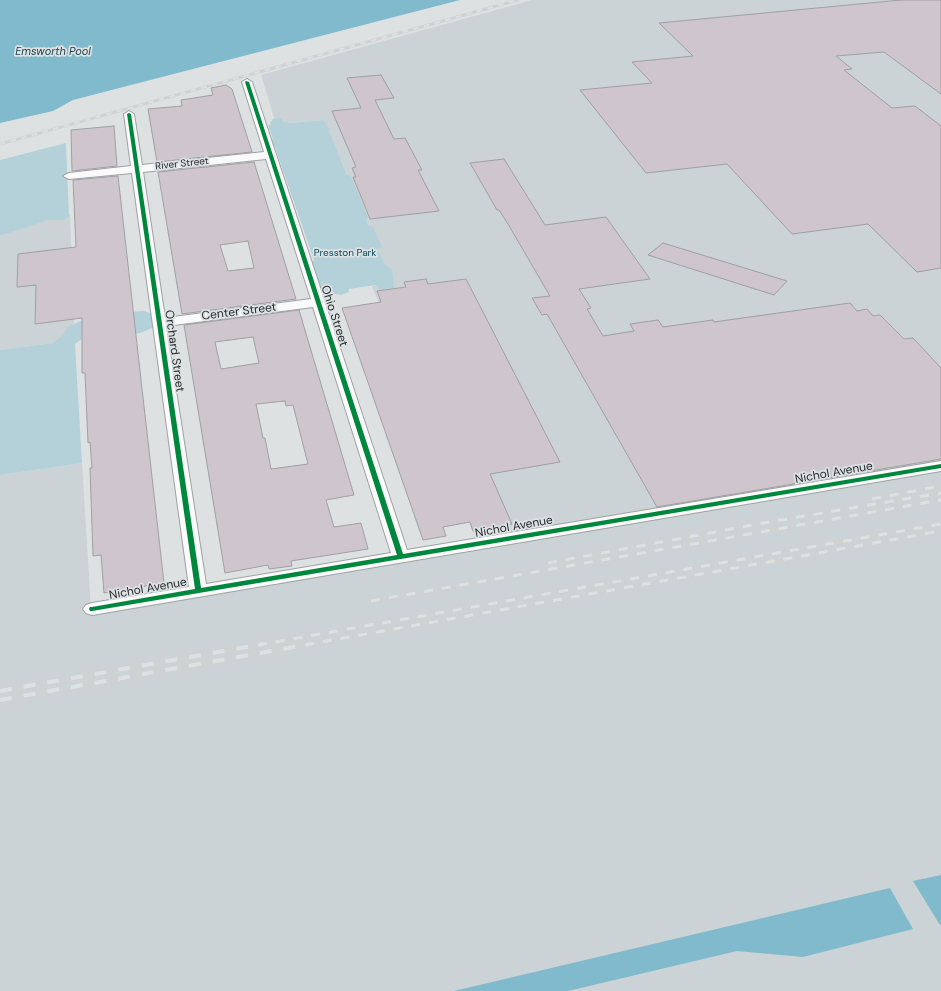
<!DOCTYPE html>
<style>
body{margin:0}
canvas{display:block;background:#dee1e2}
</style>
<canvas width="941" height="991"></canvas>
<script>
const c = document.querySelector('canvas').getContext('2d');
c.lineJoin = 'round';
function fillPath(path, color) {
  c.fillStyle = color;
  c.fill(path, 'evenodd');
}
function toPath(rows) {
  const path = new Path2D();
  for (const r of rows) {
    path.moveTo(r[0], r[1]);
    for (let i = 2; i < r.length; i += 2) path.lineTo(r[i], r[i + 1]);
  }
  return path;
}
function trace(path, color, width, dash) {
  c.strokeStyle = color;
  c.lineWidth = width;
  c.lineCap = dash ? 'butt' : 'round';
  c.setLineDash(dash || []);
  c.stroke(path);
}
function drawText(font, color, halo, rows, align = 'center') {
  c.font = font + ' "DM Sans",sans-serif';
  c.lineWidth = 3.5;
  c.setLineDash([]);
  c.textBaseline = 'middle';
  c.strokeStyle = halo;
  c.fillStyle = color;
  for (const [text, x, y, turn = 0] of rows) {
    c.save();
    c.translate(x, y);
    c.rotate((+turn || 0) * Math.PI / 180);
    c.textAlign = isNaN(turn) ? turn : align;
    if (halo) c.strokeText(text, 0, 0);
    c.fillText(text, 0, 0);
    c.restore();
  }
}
fillPath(toPath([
 [532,0,941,0,941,991,0,991,0,475,82,463,91,609,478,544,372,286,393,283,324,120,276,124,261,75],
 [70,214,75,340,0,350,0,236,61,215]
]), '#cbd3d6');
fillPath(toPath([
 [280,118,284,122,290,123,324,120,328,128,331,129,329,131,347,175,351,176,368,218,366,218,368,225,373,227,382,247,378,249,385,264,392,270,394,288,381,290,375,285,349,289,349,292,341,295,330,293,329,291,324,292,323,287,314,285,307,265,314,260,275,147,271,145,270,140,273,139,268,125,271,125,270,123,273,119],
 [66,143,69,217,63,220,48,220,0,236,0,160],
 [144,311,156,315,158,325,143,332,127,336,80,340,75,344,82,463,0,475,0,350,53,343,63,335,68,327,80,321,127,312]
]), '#b4d1da');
fillPath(toPath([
 [0,0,460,0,73,100,53,111,0,123],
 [941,875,941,924,940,925,913,881],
 [890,888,913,929,803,957,737,951,568,991,454,991]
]), '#81bacc');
const building = toPath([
 [901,0,941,0,941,94,884,52,836,56,852,69,844,70,892,108,915,106,941,126,941,268,917,272,868,224,792,234,727,164,646,173,580,90,652,83,632,62,693,56,659,23,901,0],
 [381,75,394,98,375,100,394,139,405,138,422,170,418,170,439,211,370,219,353,177,356,177,352,168,356,167,332,111,361,108,347,78,381,75],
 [226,85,232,89,252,152,157,162,148,109,182,106,181,100,213,95,211,88,226,85],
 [114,126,117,166,72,171,71,130,114,126],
 [504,159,545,225,606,217,650,279,579,289,591,308,587,309,603,336,634,331,630,324,658,320,663,327,713,320,714,322,850,303,857,311,867,309,873,316,880,315,904,339,913,338,941,368,941,459,657,507,547,314,542,315,532,298,550,296,508,224,499,210,497,210,470,163,504,159],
 [254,162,296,299,182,314,158,172,254,162],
 [248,241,254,268,228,271,220,245,248,241],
 [118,176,164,583,104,593,101,555,93,556,90,468,92,468,90,442,88,443,85,373,82,373,82,318,35,324,36,285,17,287,18,254,76,247,73,180,118,176],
 [663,243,787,281,774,295,648,255,663,243],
 [426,279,428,284,466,279,560,462,490,474,512,524,473,531,470,522,443,527,446,536,423,540,342,308,381,302,377,291,406,287,404,282,426,279],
 [299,310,354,495,326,500,334,527,361,523,368,549,291,561,292,566,269,569,268,565,225,573,184,325,299,310],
 [253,337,259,363,221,369,215,342,253,337],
 [285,401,286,406,293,405,308,464,271,469,265,438,263,438,256,404,285,401]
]);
fillPath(building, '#cfc5cd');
trace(building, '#a0a0a1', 1);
const minor = toPath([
 [247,79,252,82,407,550,941,461,941,471,92,615,86,613,83,609,86,605,92,603,189,587,132,173,69,179,63,176,69,173,131,166,124,114,129,111,134,114,142,165,264,152,242,82,247,79],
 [266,159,311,299,165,318,143,172,266,159],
 [313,307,391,553,206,584,166,326,313,307]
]);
trace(minor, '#9fa2a2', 2);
fillPath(minor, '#fafafb');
const railFar2 = toPath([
 [0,144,518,0]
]);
const railFar1 = toPath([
 [872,499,941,486],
 [548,563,758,524,941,493],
 [371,601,941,500],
 [258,645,941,524],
 [305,645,941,531]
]);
const rail = toPath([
 [0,691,263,644],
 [0,700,310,644]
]);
trace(railFar2, '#d0d1d1', 3);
trace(railFar1, '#d0d1d1', 4.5);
trace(rail, '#d0d1d1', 5.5);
trace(railFar2, '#dce2e4', 2, [5.5]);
trace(railFar1, '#dce2e4', 3, [9]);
trace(rail, '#dce2e4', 4, [12]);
fillPath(toPath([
 [246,81,249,82,403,554,941,464,941,468,92,611,90,611,89,609,90,607,92,607,195,589,127,114,129,113,131,114,201,588,397,555,245,82,246,81]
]), '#00873e');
drawText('10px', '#27292a', '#dce2e4', [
 ["River Street",182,164,-6]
]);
drawText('10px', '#014c5d', '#dce2e4', [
 ["Presston Park",345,253]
]);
drawText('italic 11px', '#193f49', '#dce2e4', [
 ["Emsworth Pool",53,52]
]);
drawText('12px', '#27292a', '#dce2e4', [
 ["Center Street",239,312,-7],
 ["Ohio Street",334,316,72],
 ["Orchard Street",174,351,82],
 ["Nichol Avenue",834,473,-10],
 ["Nichol Avenue",514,527,-10],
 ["Nichol Avenue",148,589,-10]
]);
</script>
